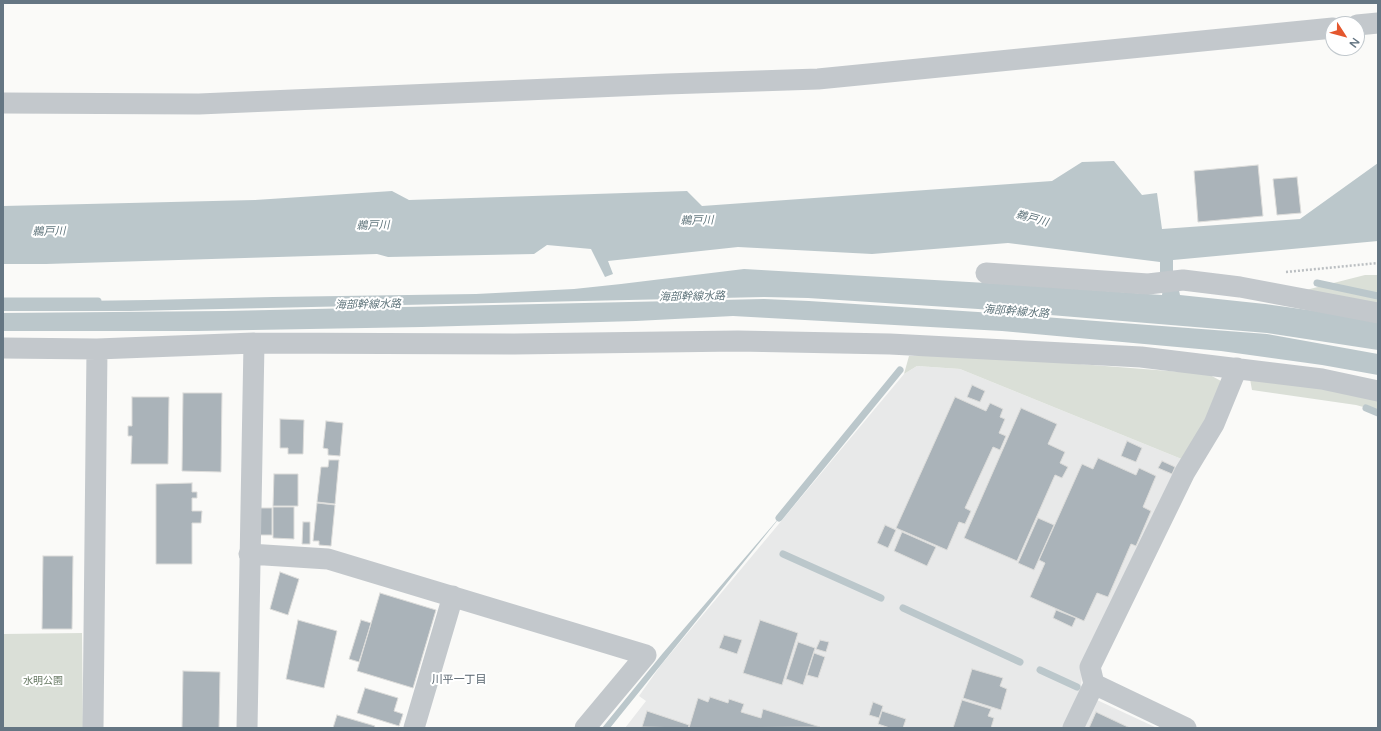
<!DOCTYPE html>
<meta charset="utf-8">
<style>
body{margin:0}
#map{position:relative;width:1381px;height:731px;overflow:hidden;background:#fafaf8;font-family:"Varela Round",sans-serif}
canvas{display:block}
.frame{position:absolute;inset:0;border:4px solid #657683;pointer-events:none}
.north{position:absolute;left:1325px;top:16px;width:40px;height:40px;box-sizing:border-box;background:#fff;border:1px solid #c1c8cd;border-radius:50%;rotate:126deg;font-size:11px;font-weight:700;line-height:16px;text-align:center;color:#657683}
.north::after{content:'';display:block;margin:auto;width:14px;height:18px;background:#e4572e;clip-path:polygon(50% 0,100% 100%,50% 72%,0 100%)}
</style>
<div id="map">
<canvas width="1381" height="731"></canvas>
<div class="frame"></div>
<div class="north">N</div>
</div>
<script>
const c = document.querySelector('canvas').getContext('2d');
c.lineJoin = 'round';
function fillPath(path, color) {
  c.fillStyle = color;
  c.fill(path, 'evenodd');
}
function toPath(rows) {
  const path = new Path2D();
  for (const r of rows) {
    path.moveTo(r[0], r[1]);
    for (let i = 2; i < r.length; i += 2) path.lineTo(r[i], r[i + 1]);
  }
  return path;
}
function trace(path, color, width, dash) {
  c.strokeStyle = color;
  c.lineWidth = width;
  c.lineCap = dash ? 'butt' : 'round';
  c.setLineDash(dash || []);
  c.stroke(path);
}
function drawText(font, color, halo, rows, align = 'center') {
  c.font = font + ' "Varela Round","Noto Sans JP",sans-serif';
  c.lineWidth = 4;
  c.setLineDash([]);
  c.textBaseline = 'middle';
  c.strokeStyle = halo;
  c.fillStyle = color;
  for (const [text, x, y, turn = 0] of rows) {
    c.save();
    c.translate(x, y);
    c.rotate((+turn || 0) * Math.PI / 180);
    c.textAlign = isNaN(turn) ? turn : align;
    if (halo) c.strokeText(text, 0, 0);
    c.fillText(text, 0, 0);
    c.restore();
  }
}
fillPath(toPath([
 [917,366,960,369,1184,460,1082,671,1081,693,1064,728,625,728,646,701,639,696,661,665,904,374],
 [1097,700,1157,728,1084,728]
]), '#e8e9e9');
fillPath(toPath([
 [1365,275,1378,275,1378,306,1306,290],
 [963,355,1208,374,1221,381,1208,422,1184,460,960,369,917,366,904,374,909,356],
 [1250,379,1343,391,1378,399,1378,411,1356,405,1252,390],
 [82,633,83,728,3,728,3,634]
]), '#dadfd7');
fillPath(toPath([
 [1114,161,1142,195,1157,193,1162,229,1300,219,1378,163,1378,241,1173,260,1173,271,1160,273,1160,262,1008,243,872,254,738,247,608,261,613,274,605,277,591,249,547,245,534,254,388,257,377,254,46,264,3,264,3,206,255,200,392,191,409,200,687,191,702,206,1052,181,1082,162],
 [744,269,1021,285,1162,295,1163,288,1178,286,1180,295,1265,304,1337,314,1378,323,1378,350,1267,333,978,309,808,298,764,297,130,311,3,311,3,302,149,300,273,297,476,294,574,289,621,284],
 [764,299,809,301,978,312,1267,334,1378,354,1378,375,1322,365,1221,351,1002,331,733,316,636,321,422,327,197,331,3,331,3,313,225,311],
 [785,511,610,728,602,728,663,653]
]), '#bbc7cb');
trace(toPath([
 [1317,283,1378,296],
 [3,301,98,301],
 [1366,408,1378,413],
 [779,518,900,370],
 [783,554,881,598],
 [903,608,1020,662],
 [1040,670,1077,687]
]), '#bbc7cb', 7);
const building = toPath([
 [1258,165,1263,216,1198,222,1194,171,1258,165],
 [1297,177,1301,213,1277,215,1273,179,1297,177],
 [972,385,985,391,980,402,967,397,972,385],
 [183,393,222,393,221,472,182,471,183,393],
 [132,397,169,397,168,464,131,464,132,436,128,436,128,426,132,426,132,397],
 [955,397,986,411,990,403,1003,409,1000,417,1005,419,999,433,1006,436,1000,450,993,447,965,508,971,511,965,524,959,522,947,550,896,528,955,397],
 [1021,408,1057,424,1048,444,1065,452,1060,463,1068,467,1062,478,1055,475,1017,561,964,538,1021,408],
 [280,419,304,420,303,454,288,454,288,448,280,448,280,419],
 [326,421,343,423,340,456,328,455,328,449,323,448,326,421],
 [1127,441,1142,448,1136,462,1121,456,1127,441],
 [1098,458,1136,475,1139,468,1156,476,1143,507,1151,511,1136,546,1131,544,1108,597,1097,593,1084,621,1030,597,1045,563,1039,560,1082,464,1093,469,1098,458],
 [329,460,339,460,335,504,317,502,321,467,328,467,329,460],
 [1162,461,1175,467,1172,474,1158,468,1162,461],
 [274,474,298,474,298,506,273,506,274,474],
 [192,483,192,492,197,492,197,498,192,498,192,511,202,511,201,523,192,523,192,564,156,564,156,484,192,483],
 [317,503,335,505,331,546,319,545,319,541,313,541,317,503],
 [273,507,294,507,294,539,273,538,273,507],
 [260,508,272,508,272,535,260,535,260,508],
 [1038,518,1054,525,1034,570,1018,563,1038,518],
 [303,522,310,522,310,544,302,544,303,522],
 [885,525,896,530,888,548,877,543,885,525],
 [902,532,936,547,927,566,894,551,902,532],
 [43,556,73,556,72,629,42,629,43,556],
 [280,572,299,579,288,615,270,609,280,572],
 [380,593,436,610,413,688,357,671,380,593],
 [1056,610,1076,618,1072,627,1053,618,1056,610],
 [298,620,337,631,324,688,286,679,298,620],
 [361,620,371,623,359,662,349,659,361,620],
 [760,620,798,633,782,685,743,673,760,620],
 [724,635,742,640,737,654,719,648,724,635],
 [820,640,829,642,826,652,816,649,820,640],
 [798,642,815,648,803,685,786,679,798,642],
 [814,653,825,657,818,678,807,675,814,653],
 [972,669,1003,678,1000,686,1007,689,1001,710,963,698,972,669],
 [183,671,220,672,219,728,182,728,183,671],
 [365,688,398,698,394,711,403,714,399,726,357,713,365,688],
 [710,697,728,703,729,699,744,704,741,712,761,718,763,709,820,727,689,728,698,698,708,702,710,697],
 [962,700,991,709,988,716,994,718,991,728,953,728,962,700],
 [873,702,883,706,879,718,869,715,873,702],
 [647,711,689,725,688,728,642,727,647,711],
 [882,711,906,719,903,728,890,728,878,724,882,711],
 [1096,712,1130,728,1089,728,1096,712],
 [337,715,375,726,374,728,333,728,337,715]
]);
fillPath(building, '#aab3b9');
trace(building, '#dcdcda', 1);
trace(toPath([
 [1286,272,1378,263]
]), '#bbbfc2', 2.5, [2, 2]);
trace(toPath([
 [1357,25,1378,23],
 [3,103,199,104,666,84,818,79,1333,28],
 [986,273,1148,284,1183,280,1240,287,1378,313],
 [3,348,97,349,254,343,514,344,738,341,890,344,1141,357,1322,379,1378,391],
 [249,554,328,559,646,655,585,728],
 [1094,684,1186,728],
 [93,728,97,349],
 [247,728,254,343],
 [414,728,453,596],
 [1073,728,1094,684,1090,667,1185,472,1214,424,1237,368]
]), '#c3c8cc', 21);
drawText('10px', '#687a64', '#fff', [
 ["水明公園",43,681]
]);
drawText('italic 11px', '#60757c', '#fff', [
 ["鵜戸川",1032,219,15],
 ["鵜戸川",697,221,-1],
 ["鵜戸川",373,226,-1],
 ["鵜戸川",49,232,-1],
 ["海部幹線水路",692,297,-1],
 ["海部幹線水路",368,305,-1],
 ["海部幹線水路",1016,312,4]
]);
drawText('11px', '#57646e', '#fff', [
 ["川平一丁目",459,680]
]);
</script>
